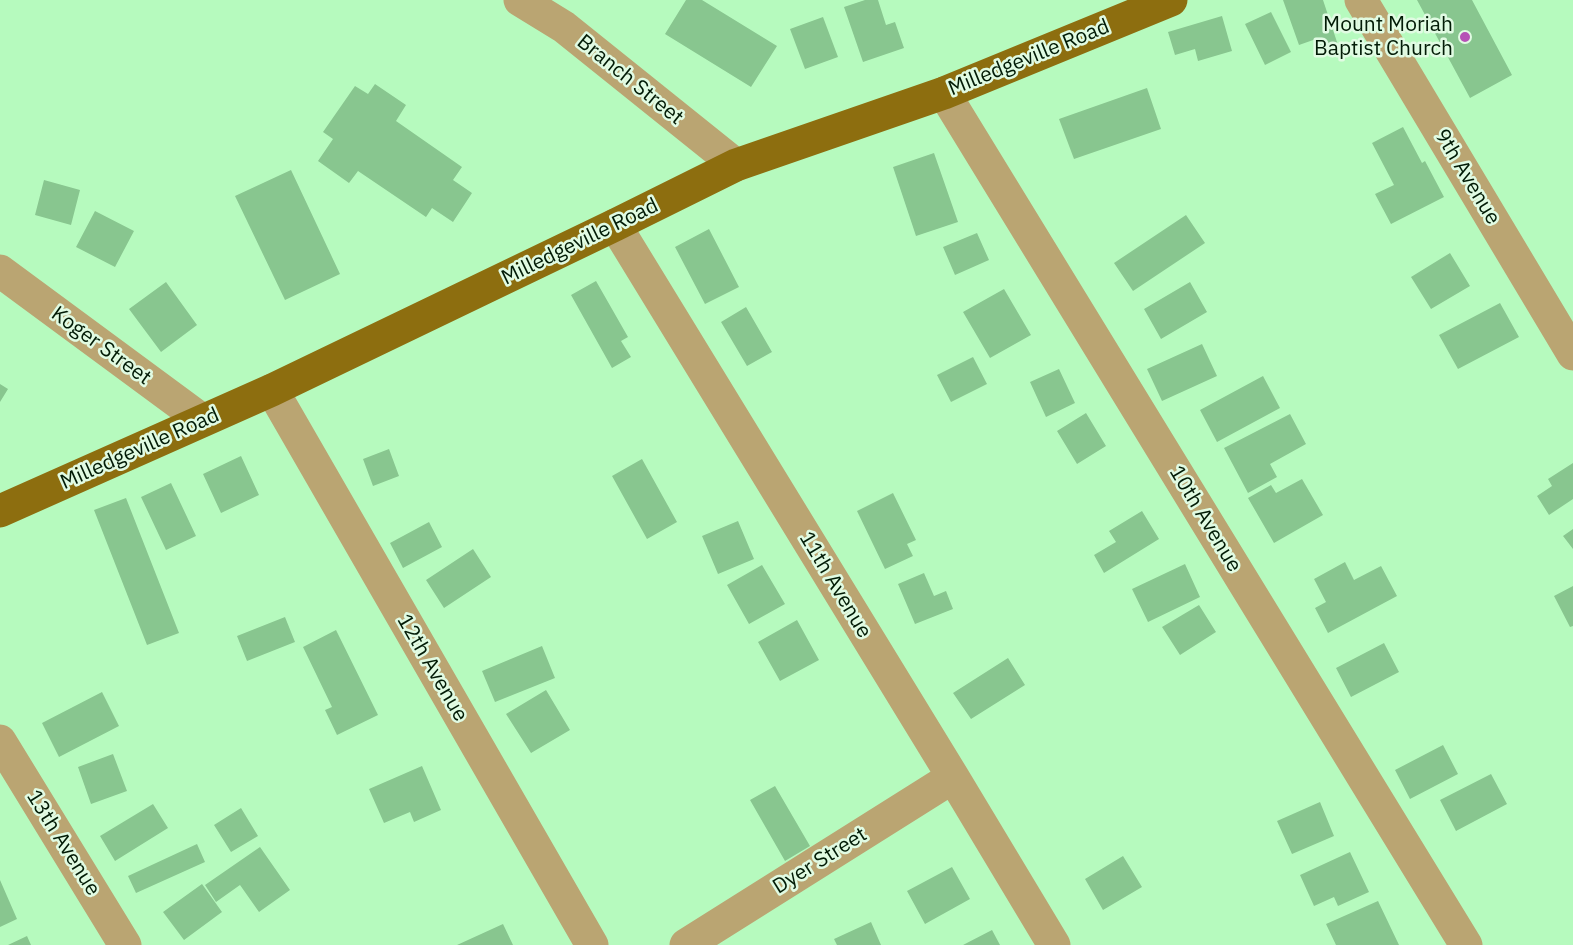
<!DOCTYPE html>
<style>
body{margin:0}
canvas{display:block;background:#b6fabe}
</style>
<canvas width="1573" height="945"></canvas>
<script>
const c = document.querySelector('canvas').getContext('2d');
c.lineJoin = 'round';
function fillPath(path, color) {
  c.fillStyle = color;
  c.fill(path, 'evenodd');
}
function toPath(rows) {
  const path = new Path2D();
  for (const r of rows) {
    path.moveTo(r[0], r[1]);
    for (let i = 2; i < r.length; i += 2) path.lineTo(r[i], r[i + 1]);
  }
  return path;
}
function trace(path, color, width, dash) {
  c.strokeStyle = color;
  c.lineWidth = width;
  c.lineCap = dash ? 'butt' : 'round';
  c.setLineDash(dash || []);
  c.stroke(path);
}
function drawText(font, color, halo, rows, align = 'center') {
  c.font = font + ' "IBM Plex Sans",sans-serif';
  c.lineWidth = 5;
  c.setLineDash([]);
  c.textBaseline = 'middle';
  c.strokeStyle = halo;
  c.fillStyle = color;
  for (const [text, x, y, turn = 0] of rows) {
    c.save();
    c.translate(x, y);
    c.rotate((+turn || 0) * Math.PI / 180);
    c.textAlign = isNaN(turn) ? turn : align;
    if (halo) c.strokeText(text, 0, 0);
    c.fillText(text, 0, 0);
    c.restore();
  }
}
fillPath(toPath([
 [686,0,702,0,777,46,751,87,665,34],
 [865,0,878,0,886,25,895,22,904,48,863,62,844,7],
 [1283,0,1323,0,1340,51,1321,57,1316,39,1299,45],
 [1417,0,1472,0,1512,75,1470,98],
 [1271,12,1291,52,1265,65,1245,24],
 [1222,16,1232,51,1198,61,1195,49,1175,55,1168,32],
 [823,17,838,57,805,69,790,29],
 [375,84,406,105,396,121,462,167,453,180,472,193,453,222,432,208,426,217,358,171,349,183,318,161,333,139,323,132,355,86,368,94],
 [1147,88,1161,129,1074,159,1059,119],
 [1403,127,1422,163,1425,161,1444,197,1391,224,1375,194,1394,185,1372,143],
 [934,153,958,222,916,236,893,167],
 [291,170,340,274,285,300,235,196],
 [44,180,80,190,71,225,35,215],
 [95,211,134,231,115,267,76,247],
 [1186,215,1205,243,1133,291,1114,263],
 [709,229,739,287,705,304,675,247],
 [977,233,989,260,955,275,943,247],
 [1450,253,1470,286,1431,309,1411,277],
 [596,281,628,337,621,341,631,357,612,368,571,295],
 [166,282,197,325,161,352,129,309],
 [1190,282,1207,312,1161,339,1144,309],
 [1004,289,1031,335,990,358,963,312],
 [1500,303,1519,337,1458,369,1439,335],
 [746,307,772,352,747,366,721,322],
 [1202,344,1217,376,1162,401,1147,369],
 [973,357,987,384,951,402,937,375],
 [1059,369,1075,403,1046,417,1030,382],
 [1263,376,1280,408,1217,442,1200,410],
 [0,384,8,389,0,402],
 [1086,413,1106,446,1077,464,1057,431],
 [1290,414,1306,444,1270,464,1277,477,1248,493,1224,448],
 [389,449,399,476,373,486,363,459],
 [241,456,259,495,221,513,203,474],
 [642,459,677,522,647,539,612,476],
 [1573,463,1573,499,1549,515,1537,496,1552,486,1548,479],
 [1302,479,1323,515,1274,543,1248,498,1271,485,1276,493],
 [171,483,196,536,166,550,141,497],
 [893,493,916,540,907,544,913,556,885,569,857,511],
 [126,498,179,633,147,645,94,510],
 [1142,511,1159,539,1104,573,1094,555,1116,542,1109,531],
 [738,521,754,559,718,574,702,536],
 [429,522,442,547,403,568,390,543],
 [1573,529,1573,549,1563,536],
 [473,549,491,577,444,608,426,580],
 [1345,562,1354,580,1381,566,1397,596,1328,633,1315,608,1326,602,1314,579],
 [1185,564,1200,597,1148,622,1132,589],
 [762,565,785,604,749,624,727,585],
 [924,573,934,596,946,591,953,609,915,624,898,584],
 [1573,586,1573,626,1570,627,1554,596],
 [1199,605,1216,632,1180,655,1162,627],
 [285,617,295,642,247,661,237,636],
 [797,620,819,660,780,681,758,642],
 [336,630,378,715,337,735,325,710,332,707,303,647],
 [1384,643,1399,672,1351,697,1336,668],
 [542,646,555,678,495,702,482,671],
 [1008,658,1025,685,971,719,953,693],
 [546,690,570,730,531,753,506,714],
 [102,692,119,726,59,757,42,723],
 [1443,745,1458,774,1410,799,1395,770],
 [113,754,127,791,91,804,78,767],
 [422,766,441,810,414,822,410,812,384,823,369,789],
 [1491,774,1507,804,1456,831,1440,800],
 [775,786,810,846,785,861,750,800],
 [1320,802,1334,836,1292,854,1277,821],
 [153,804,168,828,115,861,100,836],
 [241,808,258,836,231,852,214,825],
 [197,844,205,862,136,893,128,876],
 [260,847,290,890,259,912,240,885,216,902,205,885],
 [1350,852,1369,892,1338,906,1334,897,1314,906,1300,875],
 [1123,856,1142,887,1103,910,1085,879],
 [952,867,970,899,925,924,907,891],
 [0,880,17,919,0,927],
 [202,884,222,912,184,940,163,912],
 [1378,901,1399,945,1336,945,1326,924],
 [871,922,881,945,837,945,834,939],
 [503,924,513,945,457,945],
 [992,930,1000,945,963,945],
 [27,936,31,945,8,945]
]), '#88c68f');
trace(toPath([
 [520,0,564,27,736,165],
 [1361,0,1573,354],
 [944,93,1466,945],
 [615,225,953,777,1054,945],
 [0,271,202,420],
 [272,390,592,945],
 [0,741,125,945],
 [686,945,953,777]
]), '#baa572', 33);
trace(toPath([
 [0,511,272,390,615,225,736,165,944,93,1171,0]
]), '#8d6e0f', 33);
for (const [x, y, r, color] of [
 [1465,37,6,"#b651b6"]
]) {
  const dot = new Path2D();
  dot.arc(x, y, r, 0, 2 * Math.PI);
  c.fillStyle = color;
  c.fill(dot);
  trace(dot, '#e1fbe3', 2);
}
drawText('21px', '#021b06', '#e1fbe3', [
 ["Mount Moriah",1453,25],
 ["Baptist Church",1453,49]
], 'right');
drawText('21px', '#021b06', '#e1fbe3', [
 ["Milledgeville Road",1029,58,-22],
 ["Branch Street",630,80,39],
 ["9th Avenue",1467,177,59],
 ["Milledgeville Road",580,242,-26],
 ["Koger Street",101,346,36],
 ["Milledgeville Road",140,449,-24],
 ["10th Avenue",1205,519,59],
 ["11th Avenue",835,585,59],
 ["12th Avenue",432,668,60],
 ["13th Avenue",63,843,58],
 ["Dyer Street",820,861,-32]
]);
</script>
